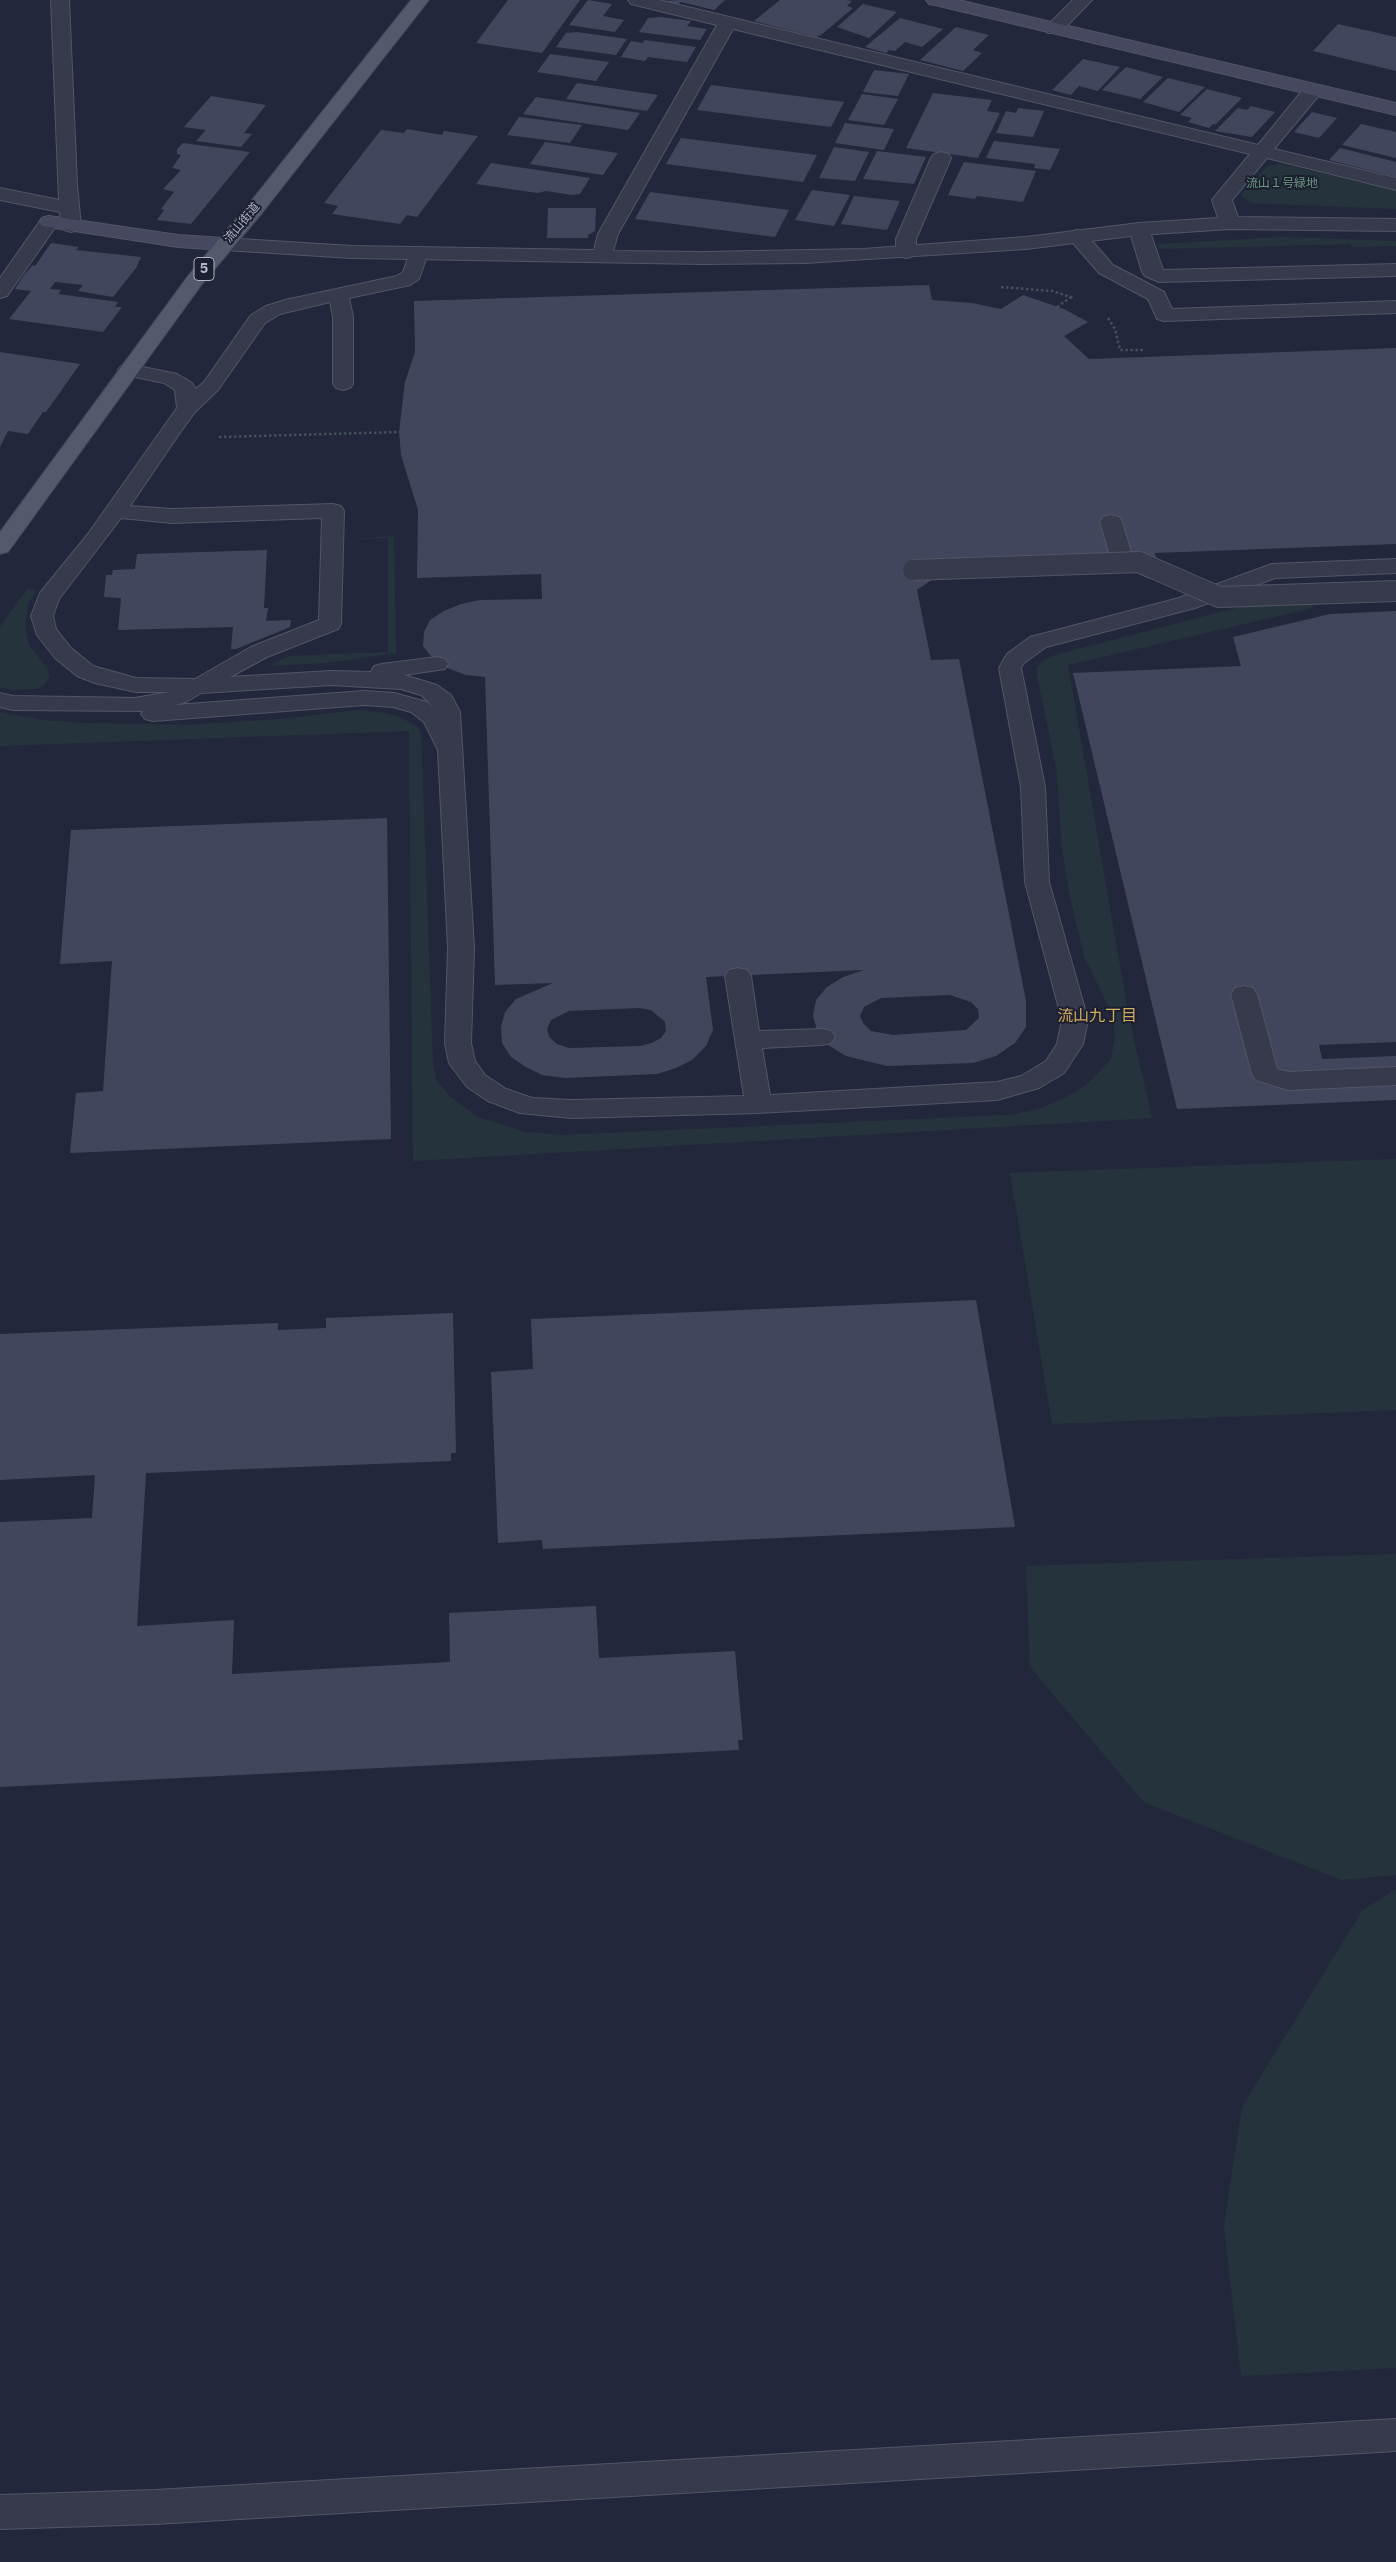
<!DOCTYPE html>
<meta charset="utf-8">
<style>
body{margin:0}
canvas{display:block;background:#23273b}
</style>
<canvas width="1396" height="2562"></canvas>
<script>
const c = document.querySelector('canvas').getContext('2d');
c.lineJoin = 'round';
function fillPath(path, color) {
  c.fillStyle = color;
  c.fill(path, 'evenodd');
}
function toPath(rows) {
  const path = new Path2D();
  for (const r of rows) {
    path.moveTo(r[0], r[1]);
    for (let i = 2; i < r.length; i += 2) path.lineTo(r[i], r[i + 1]);
  }
  return path;
}
function trace(path, color, width, dash) {
  c.strokeStyle = color;
  c.lineWidth = width;
  c.lineCap = dash ? 'butt' : 'round';
  c.setLineDash(dash || []);
  c.stroke(path);
}
function drawText(font, color, halo, rows, align = 'center') {
  c.font = font + ' "IBM Plex Sans","Noto Sans JP",sans-serif';
  c.lineWidth = 4;
  c.setLineDash([]);
  c.textBaseline = 'middle';
  c.strokeStyle = halo;
  c.fillStyle = color;
  for (const [text, x, y, turn = 0] of rows) {
    c.save();
    c.translate(x, y);
    c.rotate((+turn || 0) * Math.PI / 180);
    c.textAlign = isNaN(turn) ? turn : align;
    if (halo) c.strokeText(text, 0, 0);
    c.fillText(text, 0, 0);
    c.restore();
  }
}
fillPath(toPath([
 [1282,164,1396,191,1396,209,1251,203,1241,195,1267,166],
 [1282,237,1396,241,1396,246,1352,247,1350,244,1159,249,1158,244],
 [394,536,396,653,326,663,270,666,288,656,388,652,388,538,349,539],
 [27,589,36,590,29,603,26,617,25,628,29,645,47,668,50,676,44,685,36,689,12,690,0,687,0,627],
 [1312,604,1313,608,1068,665,1129,1018,1152,1118,413,1161,409,731,0,746,0,712,44,720,81,723,189,725,281,719,359,710,385,713,400,717,417,727,421,734,433,1063,436,1080,450,1097,478,1117,525,1132,563,1135,1008,1115,1039,1109,1065,1098,1089,1083,1111,1059,1115,1037,1113,1016,1084,956,1069,892,1061,839,1057,772,1037,675,1037,668,1042,662,1055,655,1240,607],
 [1396,1159,1396,1410,1052,1424,1010,1173],
 [1396,1554,1396,1875,1341,1880,1144,1802,1030,1667,1026,1566],
 [1396,1889,1396,2368,1241,2376,1224,2226,1242,2107,1362,1911]
]), '#25343c');
fillPath(toPath([
 [508,0,580,0,542,53,476,43],
 [588,0,612,4,603,16,624,20,615,32,569,25],
 [677,0,725,0,714,10,681,2,678,4,666,1],
 [780,0,847,0,852,1,847,6,853,8,821,35,816,37,754,21],
 [863,4,897,12,869,38,837,27],
 [660,17,691,21,687,26,707,29,700,40,639,32,648,18],
 [900,18,943,29,922,47,905,42,895,51,889,50,886,53,865,47],
 [1338,24,1396,37,1396,71,1313,51],
 [956,27,989,35,973,50,982,53,963,71,920,60],
 [577,32,627,39,616,55,556,47,566,33],
 [644,40,696,47,687,62,648,57,645,61,621,57,631,41,643,43],
 [550,54,609,62,596,81,537,72],
 [1083,59,1120,67,1098,91,1079,86,1071,95,1052,90],
 [1126,67,1163,77,1140,99,1102,90],
 [874,70,909,74,898,96,863,92],
 [1168,78,1205,87,1179,112,1143,102],
 [577,83,658,95,647,111,566,99],
 [711,85,844,102,831,127,697,110],
 [1207,89,1242,98,1216,124,1213,124,1209,128,1188,122,1192,118,1180,115],
 [933,93,992,100,987,111,1000,113,978,158,906,148],
 [862,94,898,99,884,125,848,120],
 [211,96,266,105,244,133,252,134,241,147,196,141,206,130,184,127],
 [536,97,640,113,628,130,523,114],
 [1251,106,1275,112,1252,137,1215,131,1238,108,1247,110],
 [1018,108,1044,111,1033,137,996,133,1006,111,1016,113],
 [1312,112,1337,118,1319,138,1294,132],
 [519,117,582,125,570,143,507,135],
 [845,123,894,129,884,150,835,143],
 [1361,124,1396,132,1396,158,1342,145],
 [407,129,442,135,444,131,478,136,417,217,407,215,400,224,332,214,338,206,324,203,381,130,404,133],
 [681,138,817,155,803,182,666,164],
 [994,141,1060,149,1050,170,1034,168,1035,164,986,158],
 [545,142,618,153,603,175,530,164],
 [183,143,250,152,191,224,157,220,164,210,161,209,174,192,163,189,181,170,172,168,181,155,177,154,177,149],
 [834,147,869,152,855,181,819,178],
 [1340,148,1396,162,1396,177,1329,160],
 [877,151,926,157,914,184,863,179],
 [964,162,1036,171,1023,202,977,196,975,199,948,195],
 [491,163,590,178,580,194,572,195,546,191,537,193,476,184],
 [812,190,850,195,834,226,795,220],
 [650,192,789,210,775,237,635,219],
 [854,196,900,201,887,230,841,224],
 [548,208,596,208,595,231,588,235,588,238,547,238],
 [51,243,79,247,76,250,141,257,136,268,113,297,78,291,83,285,55,282,50,289,61,290,58,294,118,302,115,307,122,307,103,332,9,319,31,291,15,289,24,275,33,265,35,266],
 [929,285,932,300,972,303,1001,309,1023,295,1064,309,1088,322,1064,336,1089,359,1396,348,1396,544,1155,553,1156,558,1171,564,1149,579,1134,572,933,579,917,590,931,660,959,659,1026,1001,1026,1027,1015,1043,996,1056,973,1063,887,1066,846,1056,828,1045,817,1030,813,1016,816,1000,827,987,843,977,864,970,706,977,713,1030,706,1046,692,1060,676,1068,657,1074,565,1078,542,1075,526,1067,511,1057,502,1043,501,1027,505,1012,516,999,553,983,495,985,485,677,466,675,437,664,423,646,424,632,430,620,444,611,461,604,480,600,542,599,541,574,417,578,418,510,401,455,399,432,405,382,415,352,414,301],
 [950,995,971,1002,978,1009,979,1018,966,1030,893,1035,871,1031,863,1023,860,1016,864,1007,881,998],
 [639,1008,651,1010,665,1022,666,1031,661,1038,652,1043,640,1046,569,1048,557,1044,549,1037,547,1029,551,1020,569,1011],
 [0,352,80,364,46,412,43,412,28,434,8,431,0,447],
 [267,550,264,608,268,608,266,621,291,620,290,627,236,649,231,649,233,627,118,630,121,598,104,597,106,575,112,575,113,570,135,569,137,554],
 [1396,611,1396,1042,1319,1045,1322,1059,1396,1056,1396,1100,1177,1109,1073,673,1241,666,1233,637,1330,614],
 [387,818,391,1139,70,1153,76,1093,103,1091,112,961,60,964,71,830],
 [976,1300,1015,1527,543,1549,542,1540,498,1543,491,1372,533,1369,531,1319],
 [453,1313,456,1453,451,1453,451,1461,146,1473,137,1626,234,1620,232,1674,450,1662,449,1613,596,1606,599,1658,735,1651,743,1740,738,1740,739,1750,0,1787,0,1522,92,1518,95,1475,0,1480,0,1334,278,1323,278,1330,326,1328,326,1318]
]), '#42465c');
const lane = toPath([
 [941,152,948,154,951,158,916,239,916,252,913,256,906,258,899,256,896,252,896,239,931,158,934,154,941,152],
 [1139,223,1146,225,1149,229,1163,270,1396,264,1396,276,1159,282,1145,276,1142,272,1129,229,1132,225,1139,223],
 [1077,230,1084,232,1113,265,1164,292,1172,309,1396,301,1396,313,1164,321,1157,319,1148,299,1099,273,1067,236,1070,232,1077,230],
 [418,247,425,249,428,253,419,279,410,285,349,298,353,317,353,384,350,388,343,390,336,388,333,384,333,317,330,302,280,314,265,323,218,390,195,412,179,434,130,506,172,509,333,504,341,506,344,511,341,624,338,629,267,657,230,677,331,671,371,672,374,666,382,664,437,657,445,659,448,664,445,669,404,675,437,685,451,695,460,712,474,948,471,1043,475,1061,485,1075,506,1089,532,1098,571,1100,744,1096,725,976,729,970,738,968,747,970,751,976,759,1031,822,1029,831,1031,835,1037,831,1043,822,1045,762,1048,770,1095,997,1082,1021,1076,1046,1061,1057,1044,1062,1020,1025,882,1021,787,999,668,1007,654,1030,637,1179,598,1272,564,1396,559,1396,573,1275,578,1195,608,1046,647,1024,663,1021,668,1045,787,1049,882,1088,1020,1083,1044,1064,1073,1039,1088,997,1100,758,1113,571,1118,520,1113,488,1101,467,1087,449,1063,445,1043,448,948,438,750,424,722,411,712,393,707,364,705,153,721,145,719,141,714,143,711,13,710,0,707,0,693,13,696,135,698,169,692,136,692,95,683,77,676,55,658,37,635,31,616,40,593,88,534,177,408,175,390,164,383,121,374,118,370,121,366,128,364,177,374,192,383,196,389,204,382,251,315,266,306,285,300,397,276,403,272,411,249,418,247],
 [121,518,172,523,322,518,319,620,251,647,195,679,136,678,93,666,71,648,56,629,53,616,59,599,121,518],
 [331,685,401,689,421,695,434,707,427,702,394,693,364,691,175,705,186,702,201,693,331,685],
 [1111,515,1119,517,1122,522,1134,562,1131,567,1123,569,1115,567,1112,562,1100,522,1103,517,1111,515],
 [1244,986,1253,988,1257,994,1277,1069,1289,1072,1396,1067,1396,1085,1288,1090,1256,1080,1252,1074,1231,994,1235,988,1244,986]
]);
const street = toPath([
 [51,0,69,0,77,185,81,226,78,230,71,232,64,230,61,226,60,212,0,200,0,188,59,200,51,0],
 [628,0,659,0,1258,145,1306,86,1320,86,1322,90,1320,94,1274,149,1396,178,1396,190,1267,158,1232,200,1238,217,1396,219,1396,231,1230,229,1139,235,1026,249,805,263,703,264,352,258,224,250,217,248,214,244,217,240,224,238,352,246,594,250,598,234,717,25,631,4,628,0],
 [733,29,1250,154,1212,200,1218,218,1139,223,1026,237,863,249,703,252,613,251,618,234,733,29],
 [1073,0,1092,0,1060,33,1048,33,1045,29,1048,25,1073,0],
 [49,216,56,218,59,222,7,296,0,298,0,278,42,218,49,216],
 [1396,2419,1396,2451,155,2524,0,2529,0,2495,155,2490,1396,2419]
]);
const secondary = toPath([
 [926,0,958,0,1396,103,1396,115,935,5,929,4,926,0],
 [49,216,178,235,224,238,231,240,234,244,231,248,224,250,178,247,42,226,39,222,42,218,49,216]
]);
const primary = toPath([
 [411,0,429,0,262,213,202,284,8,552,0,554,0,532,188,276,248,205,411,0]
]);
trace(lane, '#525566', 2);
trace(street, '#525566', 2);
trace(secondary, '#525566', 2);
trace(primary, '#404354', 2);
trace(toPath([
 [1001,287,1052,291,1074,298],
 [1057,307,1071,297],
 [1108,318,1115,329,1120,350,1144,350],
 [219,437,399,432]
]), '#425159', 2.5, [2.5, 2.5]);
fillPath(lane, '#363a4b');
fillPath(street, '#363a4b');
fillPath(secondary, '#45485e');
fillPath(primary, '#54596b');
const laneBridge = toPath([
 [913,570,1139,562,1219,597,1396,591]
]);
trace(laneBridge, '#525566', 22, []);
trace(laneBridge, '#363a4b', 20);
drawText('12px', '#69977f', '#1c1f30', [
 ["流山１号緑地",1282,184]
]);
drawText('12px', '#b2b5c7', '#1c1f30', [
 ["流山街道",242,223,-50]
]);
for (const [x, y, w] of [
 [204,269,20]
]) {
  const box = new Path2D();
  box.roundRect(x - w / 2, y - 11.5, w, 23, 4);
  c.fillStyle = '#1c1f30';
  c.fill(box);
  trace(box, '#b2b5c7', 1);
}
drawText('bold 14px', '#b2b5c7', null, [
 ["5",204,269]
]);
drawText('16px', '#d2ad61', '#1c1f30', [
 ["流山九丁目",1097,1016]
]);
</script>
